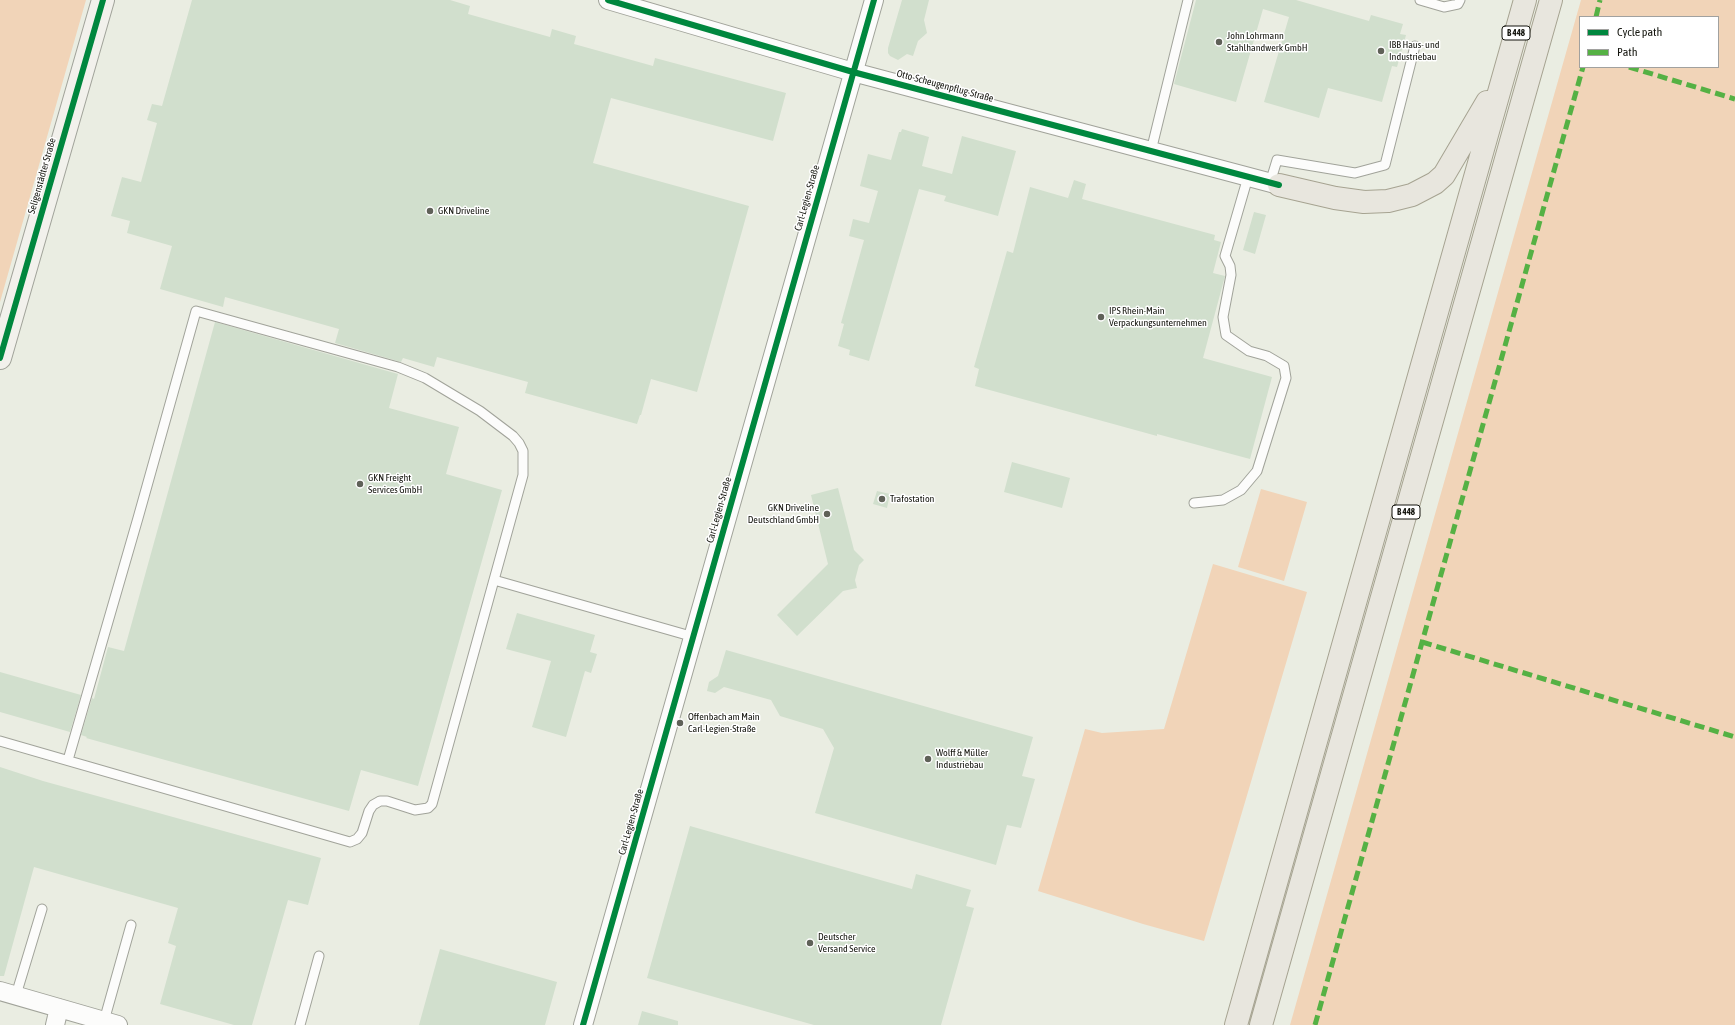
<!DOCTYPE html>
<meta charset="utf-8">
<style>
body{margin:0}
#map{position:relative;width:1735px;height:1025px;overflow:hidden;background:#eaede2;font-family:"Asap Condensed",sans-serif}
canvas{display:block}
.legend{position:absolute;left:1579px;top:16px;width:140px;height:52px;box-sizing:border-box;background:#fff;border:1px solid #a1a19f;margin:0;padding:5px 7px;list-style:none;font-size:12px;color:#14150e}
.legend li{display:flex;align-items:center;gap:8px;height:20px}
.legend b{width:20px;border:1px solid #a1a19f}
</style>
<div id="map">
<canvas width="1735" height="1025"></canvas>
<ul class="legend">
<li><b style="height:5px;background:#00873e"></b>Cycle path</li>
<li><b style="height:5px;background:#55b144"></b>Path</li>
</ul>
</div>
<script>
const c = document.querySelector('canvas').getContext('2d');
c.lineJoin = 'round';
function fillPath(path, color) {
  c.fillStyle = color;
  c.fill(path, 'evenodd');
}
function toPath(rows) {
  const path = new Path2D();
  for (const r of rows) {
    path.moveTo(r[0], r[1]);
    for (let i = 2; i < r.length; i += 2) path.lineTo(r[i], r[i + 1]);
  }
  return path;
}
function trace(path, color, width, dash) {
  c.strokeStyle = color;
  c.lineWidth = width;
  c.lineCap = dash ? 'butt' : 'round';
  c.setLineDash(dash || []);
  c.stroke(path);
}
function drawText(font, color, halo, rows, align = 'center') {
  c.font = font + ' "Asap Condensed",sans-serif';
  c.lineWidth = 3;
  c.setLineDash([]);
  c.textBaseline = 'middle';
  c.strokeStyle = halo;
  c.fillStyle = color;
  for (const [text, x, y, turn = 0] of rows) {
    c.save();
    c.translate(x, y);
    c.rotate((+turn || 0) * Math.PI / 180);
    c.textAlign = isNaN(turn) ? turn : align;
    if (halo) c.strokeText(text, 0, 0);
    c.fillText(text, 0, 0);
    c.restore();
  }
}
fillPath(toPath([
 [0,0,86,0,0,302],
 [1581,0,1735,0,1735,1025,1290,1025],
 [1580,17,1718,17,1718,67,1580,67],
 [1261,489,1307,502,1284,581,1238,567],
 [1213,564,1307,592,1204,941,1143,924,1038,891,1085,729,1102,733,1164,729]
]), '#f1d4b8');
fillPath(toPath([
 [192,0,450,0,470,6,468,14,550,37,552,29,576,36,574,44,653,66,655,58,786,93,773,141,611,98,593,163,749,206,697,392,651,379,641,415,640,415,637,424,525,393,528,382,437,357,434,367,403,358,401,362,335,343,339,329,225,297,223,307,160,289,172,246,127,233,130,221,111,216,122,177,141,182,157,123,147,120,152,104,162,106],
 [902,0,929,0,924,20,927,33,918,41,913,56,907,54,898,60,890,56,888,53,888,48],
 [1196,0,1296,0,1369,21,1371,15,1403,24,1400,34,1406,35,1397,67,1392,66,1382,102,1328,88,1319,118,1264,102,1289,17,1263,9,1236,102,1174,84],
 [902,129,929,137,922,166,952,174,962,136,1016,151,998,216,944,201,946,196,919,189,869,361,849,355,850,350,838,346,844,324,841,323,864,240,849,236,853,219,869,223,878,191,860,186,868,154,891,160,899,132,901,132],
 [1074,180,1086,184,1082,199,1215,235,1214,240,1221,242,1213,273,1225,276,1203,358,1272,377,1250,459,1157,434,1157,436,975,386,979,369,974,367,1007,251,1013,253,1030,187,1068,198],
 [1254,212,1266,215,1255,254,1243,250],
 [215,322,398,374,389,408,459,427,446,474,502,490,418,786,361,770,349,811,86,738,87,737,81,735,92,698,94,699,108,647,124,651],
 [1012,462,1070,478,1062,508,1004,492],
 [838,488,854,550,864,560,859,565,855,580,857,588,843,591,797,636,777,615,828,564,811,495],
 [877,491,890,494,887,508,873,504],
 [517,613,595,635,590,652,597,654,591,673,585,671,566,737,532,727,551,661,506,649],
 [726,650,1033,737,1022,776,1035,779,1021,828,1007,825,996,865,815,813,834,748,823,729,780,716,771,700,724,687,715,693,707,691,709,682,718,676],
 [0,672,81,695,70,732,0,712],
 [0,767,43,781,321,858,308,905,288,900,252,1025,234,1025,160,1004,176,946,168,943,178,908,34,867,4,976,0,976],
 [690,826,912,889,916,874,971,890,966,906,974,908,941,1025,814,1025,647,978],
 [440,949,557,982,545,1025,419,1025],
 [642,1011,678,1021,678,1025,638,1025]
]), '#d1dfcd');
const lane = toPath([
 [1420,0,1444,7,1458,4,1460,0],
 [1151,151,1188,0],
 [1270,183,1277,160,1355,173,1385,165,1415,46],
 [1194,503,1223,500,1241,490,1257,471,1286,378,1284,366,1267,356,1249,351,1226,335,1223,317,1231,275,1230,266,1225,256,1248,177],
 [494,580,694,637],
 [0,741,350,842,357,839,362,833,369,811,373,805,380,801,387,801,415,810,428,808,432,804,523,475,523,451,519,443,513,436,480,411,425,378,398,367,196,311,138,518,68,760],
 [16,995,42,909],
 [104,1021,131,925],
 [300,1025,319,956]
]);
const street = toPath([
 [608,0,853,72,1279,185],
 [0,991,118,1025],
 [55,1025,59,1008],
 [583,1025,874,0]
]);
const secondary = toPath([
 [0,358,103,0]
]);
const primary = toPath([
 [1279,185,1335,198,1364,202,1388,201,1412,195,1435,183,1444,175,1487,102],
 [1236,1025,1525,0],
 [1261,1025,1551,0]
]);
trace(lane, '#a1a39a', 11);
trace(street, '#a1a39a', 20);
trace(secondary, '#a1a39a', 24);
trace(primary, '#a6a391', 24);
trace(lane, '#fcfcfb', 9);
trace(street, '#fcfcfb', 18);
trace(secondary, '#f2f1ec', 22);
trace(primary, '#e8e6de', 22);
trace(toPath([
 [1596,17,1600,0],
 [1629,67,1735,99],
 [1422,642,1735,737],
 [1315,1025,1583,67]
]), '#55b144', 5, [10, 5]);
trace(toPath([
 [608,0,853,72,1279,185],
 [0,358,103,0],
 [583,1025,874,0]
]), '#00873e', 6);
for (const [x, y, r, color] of [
 [1219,42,4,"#5f6158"],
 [1381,51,4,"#5f6158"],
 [430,211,4,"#5f6158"],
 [1101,317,4,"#5f6158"],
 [360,484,4,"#5f6158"],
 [882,499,4,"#5f6158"],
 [827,514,4,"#5f6158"],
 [680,723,4,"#5f6158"],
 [928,759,4,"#5f6158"],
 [810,943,4,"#5f6158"]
]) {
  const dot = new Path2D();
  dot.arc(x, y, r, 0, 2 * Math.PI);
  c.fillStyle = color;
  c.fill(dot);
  trace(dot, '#fff', 1.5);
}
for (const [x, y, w] of [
 [1516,33,28],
 [1406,512,28]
]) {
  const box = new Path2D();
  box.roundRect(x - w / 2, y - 7, w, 14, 3);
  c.fillStyle = '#fff';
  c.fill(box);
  trace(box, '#14150e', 1);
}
drawText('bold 9px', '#14150e', null, [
 ["B 448",1516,33],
 ["B 448",1406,512]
]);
drawText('10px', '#14150e', '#fff', [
 ["John Lohrmann",1227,36],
 ["Stahlhandwerk GmbH",1227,48],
 ["IBB Haus- und",1389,45],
 ["Industriebau",1389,57],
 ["GKN Driveline",438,211],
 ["IPS Rhein-Main",1109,311],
 ["Verpackungsunternehmen",1109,323],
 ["GKN Freight",368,478],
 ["Services GmbH",368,490],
 ["Trafostation",890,499],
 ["GKN Driveline",819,508,"right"],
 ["Deutschland GmbH",819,520,"right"],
 ["Offenbach am Main",688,717],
 ["Carl-Legien-Straße",688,729],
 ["Wolff & Müller",936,753],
 ["Industriebau",936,765],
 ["Deutscher",818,937],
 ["Versand Service",818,949]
], 'left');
drawText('10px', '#14150e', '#fff', [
 ["Otto-Scheugenpflug-Straße",945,86,15],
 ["Seligenstädter Straße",42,176,-74],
 ["Carl-Legien-Straße",807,198,-74],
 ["Carl-Legien-Straße",719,510,-74],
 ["Carl-Legien-Straße",631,822,-74]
]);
</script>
